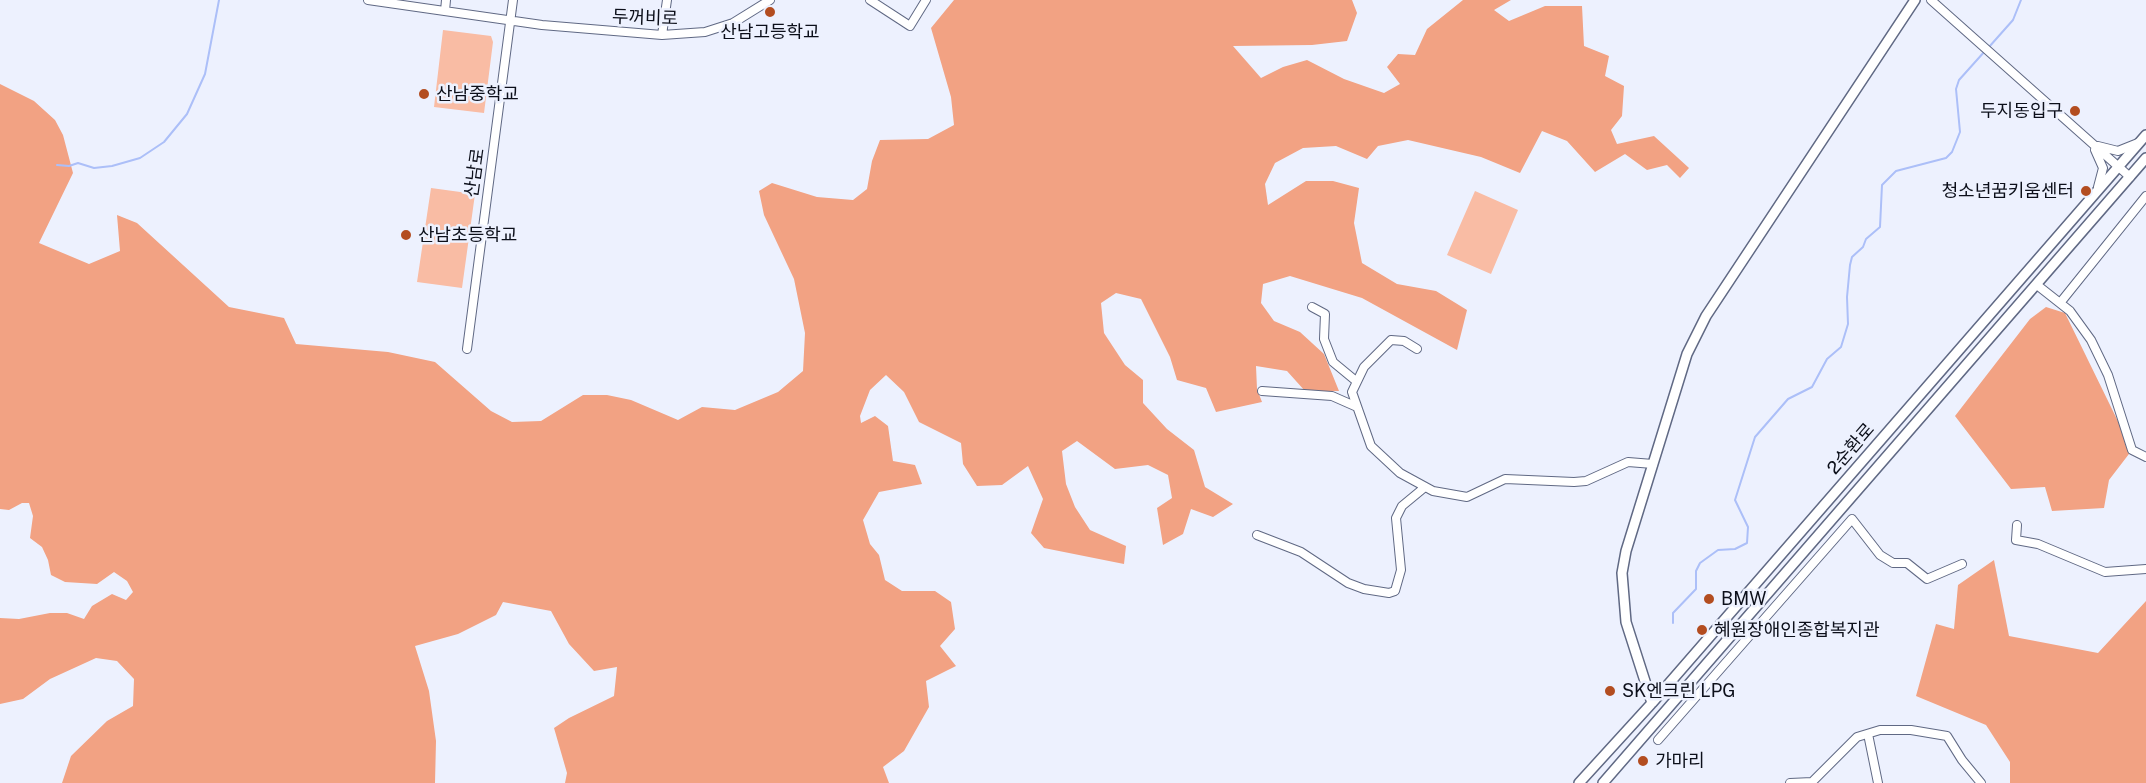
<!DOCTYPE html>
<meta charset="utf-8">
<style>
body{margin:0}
canvas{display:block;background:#edf1fe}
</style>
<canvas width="2146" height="783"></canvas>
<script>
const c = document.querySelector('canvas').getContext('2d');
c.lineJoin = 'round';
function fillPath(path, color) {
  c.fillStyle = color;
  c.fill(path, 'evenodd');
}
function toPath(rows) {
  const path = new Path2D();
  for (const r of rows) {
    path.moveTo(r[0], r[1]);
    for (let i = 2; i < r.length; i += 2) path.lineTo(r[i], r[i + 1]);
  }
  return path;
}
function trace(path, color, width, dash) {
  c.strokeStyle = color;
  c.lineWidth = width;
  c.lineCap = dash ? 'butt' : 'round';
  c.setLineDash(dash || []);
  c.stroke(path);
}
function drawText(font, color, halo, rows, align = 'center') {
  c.font = font + ' "Public Sans","Noto Sans KR",sans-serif';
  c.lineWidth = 5;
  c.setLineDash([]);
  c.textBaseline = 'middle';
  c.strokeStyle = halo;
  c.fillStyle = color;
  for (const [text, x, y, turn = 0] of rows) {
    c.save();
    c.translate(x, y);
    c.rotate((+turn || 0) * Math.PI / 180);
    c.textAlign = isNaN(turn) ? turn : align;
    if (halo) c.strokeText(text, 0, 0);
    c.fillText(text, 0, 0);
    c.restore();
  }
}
fillPath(toPath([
 [443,30,491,36,493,42,484,113,434,107],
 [431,188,475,194,462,288,417,282],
 [1475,191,1518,210,1491,274,1447,255]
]), '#f9bca4');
fillPath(toPath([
 [954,0,1352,0,1357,13,1347,41,1312,45,1233,46,1261,78,1283,67,1307,60,1344,79,1384,93,1400,84,1387,67,1398,54,1415,55,1427,29,1463,0,1511,0,1494,10,1509,21,1545,6,1582,6,1584,46,1609,56,1605,76,1624,86,1622,116,1611,130,1617,144,1654,136,1689,168,1680,178,1667,165,1647,170,1625,154,1595,172,1567,141,1542,131,1520,173,1481,157,1408,140,1378,146,1367,159,1336,146,1303,148,1275,163,1265,184,1268,205,1306,181,1333,181,1359,188,1354,223,1362,263,1397,284,1436,291,1467,310,1457,350,1362,298,1290,276,1263,284,1261,303,1274,321,1300,332,1324,354,1339,391,1305,391,1287,371,1256,366,1257,389,1262,402,1216,412,1206,388,1177,380,1170,357,1141,299,1116,293,1101,303,1104,333,1125,365,1143,380,1143,403,1167,429,1194,450,1205,487,1233,504,1213,517,1191,509,1183,534,1163,545,1157,508,1172,498,1168,475,1148,465,1115,469,1077,441,1062,451,1066,484,1075,507,1090,530,1126,546,1124,564,1044,548,1031,533,1043,499,1028,466,1002,485,977,486,963,464,961,443,919,422,904,392,886,375,870,390,860,416,861,423,875,416,888,426,893,461,915,465,922,484,879,492,863,520,870,544,879,555,885,580,902,591,935,591,951,602,955,629,940,646,956,666,926,681,929,707,904,751,883,767,889,783,565,783,567,773,554,728,569,718,614,696,617,667,594,671,569,644,551,611,503,602,496,615,458,634,415,646,429,691,436,741,435,783,62,783,71,756,107,721,133,706,134,679,117,661,96,658,50,679,23,699,0,704,0,618,19,619,50,613,67,613,84,619,92,606,112,594,126,600,133,592,127,581,114,572,97,584,65,582,51,575,48,560,42,547,30,538,33,516,29,503,22,503,9,510,0,509,0,84,34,101,55,120,63,135,73,173,39,243,89,264,120,251,117,215,137,223,229,307,284,318,296,344,388,352,435,362,491,411,512,422,541,421,583,395,607,395,631,400,678,420,702,407,735,410,778,392,803,371,805,333,794,279,764,215,759,191,772,183,817,197,853,200,867,189,872,161,880,140,928,139,954,125,951,97,931,28],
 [2046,307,2065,313,2132,450,2109,480,2104,508,2052,511,2045,487,2011,489,1955,416,2030,319],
 [1994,560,2009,636,2098,653,2146,601,2146,783,2010,783,2010,762,1986,725,1916,696,1936,624,1954,629,1958,585]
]), '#f2a283');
trace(toPath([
 [1989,47,2013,20,2021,0],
 [57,165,69,166,78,163,94,168,112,166,140,158,164,142,187,114,205,74,219,0],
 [1673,623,1673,613,1696,589,1696,571,1700,563,1718,550,1735,549,1747,543,1748,527,1735,500,1755,437,1788,399,1812,387,1827,359,1841,347,1848,324,1847,297,1850,265,1852,257,1863,247,1866,239,1880,227,1882,185,1896,171,1946,158,1952,152,1960,132,1956,89,1959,80,1985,51]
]), '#acbff8', 2);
const minor = toPath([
 [368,0,542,25,662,35,705,32,733,23,770,0],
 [870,0,910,26,926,0],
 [1931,0,2130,177],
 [445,11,446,0],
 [662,35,667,0],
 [2098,146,2118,151,2138,143],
 [2095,150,2103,168,2098,187],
 [2037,285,2070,311,2091,340,2108,375,2132,450,2146,457],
 [2060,303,2146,196],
 [1312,307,1325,314,1324,339,1333,362,1356,381],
 [467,349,513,0],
 [1417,349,1404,341,1391,340,1364,367,1352,392,1371,446,1400,473,1433,491,1467,497,1505,479,1574,482,1586,481,1628,462,1653,464],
 [1262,391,1332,396,1357,407],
 [2017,525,2016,540,2038,544,2105,572,2146,569],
 [1257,535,1301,552,1348,583,1364,589,1389,593,1395,591,1401,570,1396,518,1402,506,1425,487],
 [1868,734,1878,783],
 [1658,740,1852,519,1880,555,1893,563,1907,563,1927,579,1962,564],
 [1790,783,1812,782,1857,737,1880,730,1911,730,1947,736,1962,760,1981,783]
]);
const tertiary = toPath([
 [1652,703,1626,622,1622,573,1626,551,1687,354,1706,316,1915,0],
 [1579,783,1652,703,2146,135],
 [1603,783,2146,158]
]);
trace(minor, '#606984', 10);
trace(tertiary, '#606984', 12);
trace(minor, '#fff', 8);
trace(tertiary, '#fff', 9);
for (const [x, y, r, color] of [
 [770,12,6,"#b34d20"],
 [424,94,6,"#b34d20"],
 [2075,111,6,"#b34d20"],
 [2086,191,6,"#b34d20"],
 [406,235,6,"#b34d20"],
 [1709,599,6,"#b34d20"],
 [1702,630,6,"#b34d20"],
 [1610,691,6,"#b34d20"],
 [1643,761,6,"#b34d20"]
]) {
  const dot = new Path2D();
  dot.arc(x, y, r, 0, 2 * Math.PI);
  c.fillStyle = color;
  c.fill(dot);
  trace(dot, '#edf1fe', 2);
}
drawText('18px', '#0c0f1a', '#edf1fe', [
 ["두꺼비로",645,18,2],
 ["산남로",475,173,-82],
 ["2순환로",1851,449,-49]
]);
drawText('18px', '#0c0f1a', '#edf1fe', [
 ["산남고등학교",770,32,"center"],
 ["산남중학교",436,94],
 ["두지동입구",2063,111,"right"],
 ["청소년꿈키움센터",2074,191,"right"],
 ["산남초등학교",418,235],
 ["BMW",1721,599],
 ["혜원장애인종합복지관",1714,630],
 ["SK엔크린 LPG",1622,691],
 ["가마리",1655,761]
], 'left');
</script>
